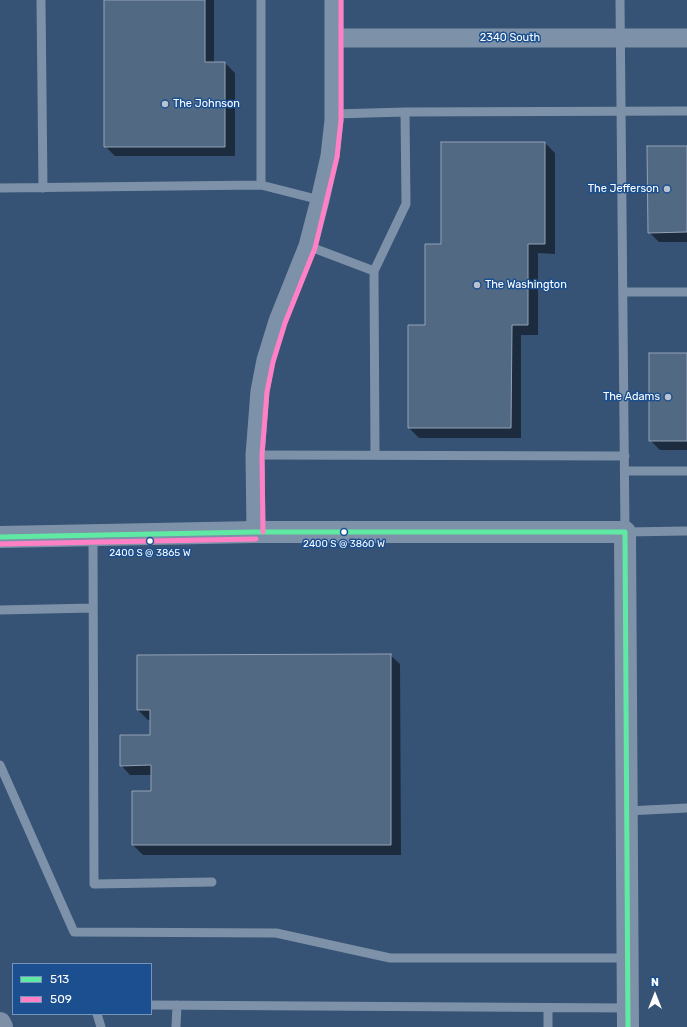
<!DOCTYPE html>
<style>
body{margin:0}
#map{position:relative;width:687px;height:1027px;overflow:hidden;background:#365274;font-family:Rubik,sans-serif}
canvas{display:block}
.legend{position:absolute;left:12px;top:963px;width:140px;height:52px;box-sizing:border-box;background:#1b4f8f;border:1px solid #7695bc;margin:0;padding:5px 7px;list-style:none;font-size:12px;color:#fff}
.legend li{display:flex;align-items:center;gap:8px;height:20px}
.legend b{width:20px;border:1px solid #7695bc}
.north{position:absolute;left:635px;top:975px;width:40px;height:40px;-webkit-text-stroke:3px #1b4f8f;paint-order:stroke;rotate:0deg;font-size:11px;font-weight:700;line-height:16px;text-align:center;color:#fff}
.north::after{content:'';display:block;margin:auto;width:14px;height:18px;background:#fff;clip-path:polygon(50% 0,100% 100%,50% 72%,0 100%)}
</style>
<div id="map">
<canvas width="687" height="1027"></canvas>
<ul class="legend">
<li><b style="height:5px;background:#60e9a3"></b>513</li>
<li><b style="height:5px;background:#ff80c5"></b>509</li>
</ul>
<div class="north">N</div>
</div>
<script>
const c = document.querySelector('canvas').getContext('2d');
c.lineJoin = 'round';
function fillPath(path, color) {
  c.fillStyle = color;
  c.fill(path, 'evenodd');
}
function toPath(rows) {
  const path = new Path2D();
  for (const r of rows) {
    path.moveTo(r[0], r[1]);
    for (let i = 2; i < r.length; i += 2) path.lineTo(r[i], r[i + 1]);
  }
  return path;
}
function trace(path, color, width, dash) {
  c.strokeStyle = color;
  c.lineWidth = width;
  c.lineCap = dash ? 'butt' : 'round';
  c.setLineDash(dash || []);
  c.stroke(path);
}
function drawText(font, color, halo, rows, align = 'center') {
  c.font = font + ' Rubik,sans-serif';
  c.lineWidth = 3;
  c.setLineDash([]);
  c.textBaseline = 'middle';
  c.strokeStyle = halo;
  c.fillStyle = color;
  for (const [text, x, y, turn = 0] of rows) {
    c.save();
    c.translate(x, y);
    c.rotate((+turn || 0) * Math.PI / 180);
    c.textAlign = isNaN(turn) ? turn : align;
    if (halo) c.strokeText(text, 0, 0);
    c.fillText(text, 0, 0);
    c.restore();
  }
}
fillPath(toPath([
 [105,0,214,0,214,63,225,63,235,73,235,156,115,156,105,146],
 [545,143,555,153,555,254,538,253,538,335,521,335,521,438,419,438,409,428,409,326,426,326,442,245],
 [687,147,687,242,659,242,649,232],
 [687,354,687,450,660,450,650,440],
 [390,655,400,664,401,855,143,855,133,845,152,792,152,775,130,775,121,765,151,736,151,720,148,720,138,710]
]), '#0007');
const building = toPath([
 [104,0,205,0,205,62,225,62,225,147,104,147,104,0],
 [441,142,545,142,545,244,528,244,528,325,512,325,511,428,408,428,408,325,425,325,425,244,441,244,441,142],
 [647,146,687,146,687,232,648,233,647,146],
 [649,353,687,353,687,441,649,441,649,353],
 [391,654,391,845,132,845,132,791,151,791,151,765,120,766,120,735,150,735,150,710,137,710,137,655,391,654]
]);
fillPath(building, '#526984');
trace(building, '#92a2b6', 1);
trace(toPath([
 [41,0,43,188],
 [620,0,625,532,687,531],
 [334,114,405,112],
 [261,185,320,200],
 [0,188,261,185,261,0],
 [308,246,374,271,406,204,405,112,687,111],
 [374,271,375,455],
 [623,292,687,292],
 [255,455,625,456],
 [625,471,687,471],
 [93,535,94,884,212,882],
 [0,610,93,608],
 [0,765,74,932,276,933,390,958,627,958],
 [627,811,687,808],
 [151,1005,628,1008],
 [548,1008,548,1027],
 [97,1014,101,1027],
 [176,1027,177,1005]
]), '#7d92a8', 9);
trace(toPath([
 [334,38,687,38],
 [256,532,255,455,260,391,266,360,278,321,308,246,320,200,330,156,334,120,334,0]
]), '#7d92a8', 19);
trace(toPath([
 [0,537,256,532,625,532,628,1027]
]), '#7d92a8', 22);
trace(toPath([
 [0,1023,2,1027]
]), '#7e90a7', 22);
trace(toPath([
 [625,532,628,1027],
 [0,537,256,532,625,532]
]), '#60e9a3', 5);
trace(toPath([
 [263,532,262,455,267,392,273,362,285,323,315,248,337,157,341,120,341,0],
 [0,544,256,539]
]), '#ff80c5', 5);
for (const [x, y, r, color] of [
 [165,104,4,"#b9c2ce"],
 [667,189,4,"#b9c2ce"],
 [477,285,4,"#b9c2ce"],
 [668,397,4,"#b9c2ce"],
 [344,532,3.5,"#fff"],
 [150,541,3.5,"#fff"]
]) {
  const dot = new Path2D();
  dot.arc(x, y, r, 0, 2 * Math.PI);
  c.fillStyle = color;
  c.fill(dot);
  trace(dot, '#1b4f8f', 1.5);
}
drawText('10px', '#fff', '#1b4f8f', [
 ["2400 S @ 3860 W",344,544],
 ["2400 S @ 3865 W",150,553]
]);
drawText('11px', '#fff', '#1b4f8f', [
 ["2340 South",510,38]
]);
drawText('11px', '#fff', '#1b4f8f', [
 ["The Johnson",173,104],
 ["The Jefferson",659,189,"right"],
 ["The Washington",485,285],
 ["The Adams",660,397,"right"]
], 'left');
</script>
